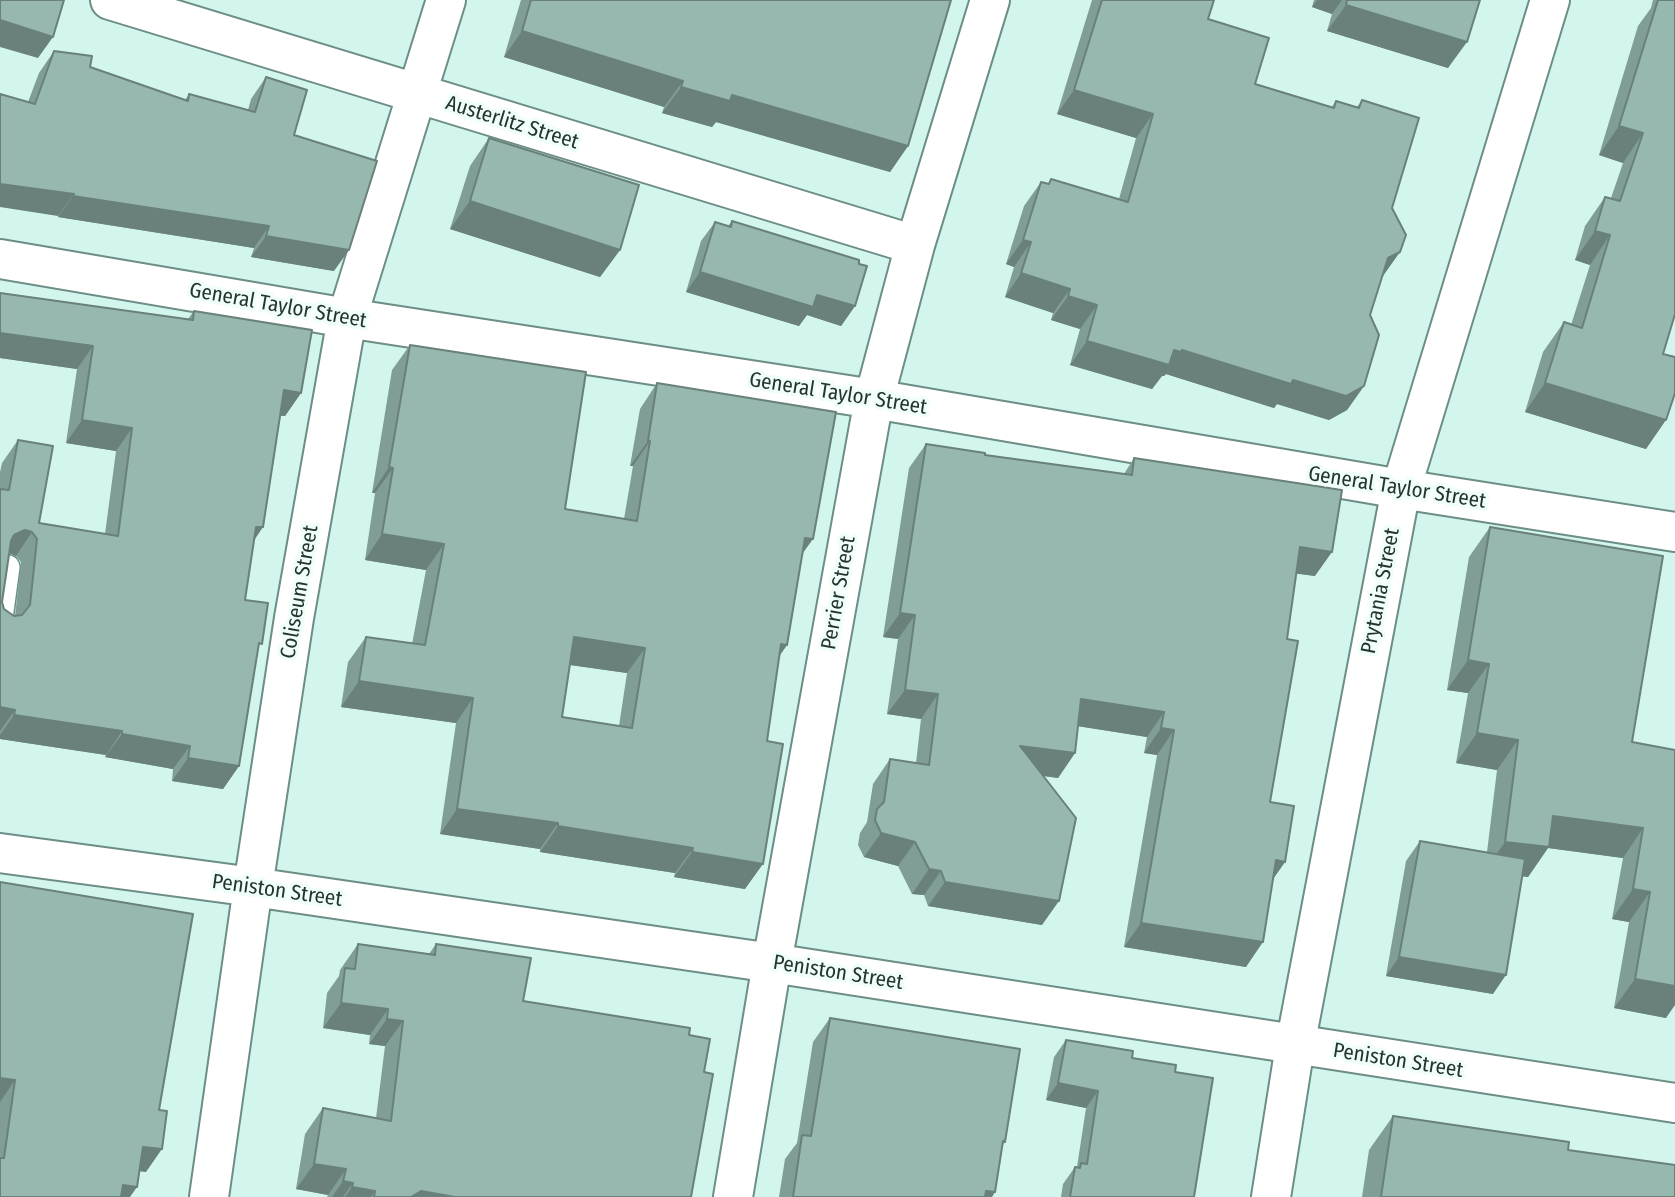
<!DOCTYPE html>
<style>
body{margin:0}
canvas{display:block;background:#d2f6ed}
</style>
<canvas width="1675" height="1197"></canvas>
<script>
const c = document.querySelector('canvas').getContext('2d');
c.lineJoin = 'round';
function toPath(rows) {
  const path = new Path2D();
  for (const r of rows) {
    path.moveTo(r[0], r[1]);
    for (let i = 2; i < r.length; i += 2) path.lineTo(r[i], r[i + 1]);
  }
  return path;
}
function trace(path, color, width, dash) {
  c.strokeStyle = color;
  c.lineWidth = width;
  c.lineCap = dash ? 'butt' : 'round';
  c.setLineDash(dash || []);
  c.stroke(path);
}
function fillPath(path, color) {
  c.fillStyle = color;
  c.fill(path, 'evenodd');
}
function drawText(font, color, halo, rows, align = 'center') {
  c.font = font + ' "Fira Sans Condensed",sans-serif';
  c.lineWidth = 7;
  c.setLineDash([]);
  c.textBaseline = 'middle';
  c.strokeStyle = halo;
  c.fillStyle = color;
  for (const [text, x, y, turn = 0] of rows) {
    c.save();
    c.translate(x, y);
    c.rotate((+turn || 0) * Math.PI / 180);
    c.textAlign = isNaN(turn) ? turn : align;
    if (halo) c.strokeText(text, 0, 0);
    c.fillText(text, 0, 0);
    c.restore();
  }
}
const service = toPath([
 [0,626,8,567]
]);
const minor = toPath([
 [110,0,915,245],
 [0,259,347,318,874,399,1401,489,1675,532],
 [0,853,253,887,772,963,1675,1103],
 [209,1197,253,887,294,618,347,318,446,0],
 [733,1197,772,963,874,399,915,245,990,0],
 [1271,1197,1295,1046,1401,489,1550,0]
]);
trace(service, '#6d8e86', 26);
trace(minor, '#6d8e86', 42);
trace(service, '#fff', 23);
trace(minor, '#fff', 38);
fillPath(toPath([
 [521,0,951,0,908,146,890,172,716,122,712,127,662,113,664,107,504,57],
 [1092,0,1214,0,1208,19,1255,84,1331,108,1336,101,1357,107,1362,100,1392,208,1383,276,1382,277,1370,315,1364,386,1347,410,1329,420,1277,404,1274,408,1166,374,1164,376,1162,376,1152,389,1070,365,1080,329,1051,320,1053,313,1005,297,1014,267,1006,264,1024,206,1041,182,1048,184,1051,179,1119,199,1136,138,1057,114],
 [1314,0,1480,0,1448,68,1327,31,1332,14,1312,7],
 [1653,0,1675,0,1663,354,1646,449,1525,412,1543,352,1564,322,1571,325,1590,265,1575,260,1585,226,1605,197,1611,198,1623,163,1599,155,1638,26,1651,8],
 [54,51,90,67,185,100,189,94,248,110,251,99,266,77,294,135,334,271,251,257,254,248,58,217,58,216,28,102,39,73],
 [489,138,620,250,600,277,450,229,470,166],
 [732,221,855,306,841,326,807,315,799,326,686,292,701,241,715,222,728,226],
 [194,311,301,393,285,416,280,416,254,539,245,600,258,650,239,766,223,789,172,781,173,769,105,757,106,755,0,739,0,472,2,463,18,440,39,523,105,534,116,451,66,443,77,369,0,358,188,319],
 [9,553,16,556,21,562,15,616,14,616,4,609,2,602],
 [410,345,565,509,624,519,633,466,630,466,640,409,657,383,802,554,787,645,779,656,745,889,674,877,675,873,540,852,540,849,440,834,456,723,341,707,348,662,366,637,412,644,426,570,365,560,375,493,372,493,392,370],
 [570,665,627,673,619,726,562,717],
 [926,444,985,455,1124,474,1134,458,1315,576,1296,573,1287,639,1270,802,1285,862,1273,879,1246,967,1124,947,1157,755,1144,753,1147,737,1078,726,1075,753,1058,778,1043,776,1042,925,928,906,924,895,912,894,898,866,864,857,858,845,860,833,867,822,873,784,890,759,916,763,921,719,887,714,898,639,883,637,909,468],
 [1490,527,1632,742,1675,750,1666,1018,1614,1008,1629,922,1612,919,1623,858,1548,848,1528,877,1522,876,1493,994,1386,976,1406,861,1420,841,1487,852,1497,770,1456,763,1468,693,1447,690,1469,557],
 [0,882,146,1172,139,1171,0,1197],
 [358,944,429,954,436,944,523,1001,689,1035,704,1072,691,1197,327,1197,328,1195,296,1189,305,1134,323,1108,376,1118,385,1046,369,1044,370,1035,323,1028,327,993,339,976,340,970],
 [830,1018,1005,1142,1002,1146,992,1197,779,1197,785,1159,797,1143,813,1042],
 [1066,1040,1132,1058,1175,1072,1194,1197,1061,1197,1063,1184,1075,1167,1077,1167,1086,1108,1046,1100,1054,1057],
 [1393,1116,1568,1150,1675,1197,1362,1197,1369,1150]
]), '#819e96');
fillPath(toPath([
 [1317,0,1342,0,1332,14,1312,7],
 [1346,5,1467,42,1448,68,1327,31],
 [0,20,53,37,38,58,0,47],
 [522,31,683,81,664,107,504,57],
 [681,87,732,95,908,146,890,172,716,122,712,127,662,113],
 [1074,90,1153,114,1136,138,1057,114],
 [1619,126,1643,133,1623,163,1599,155],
 [0,184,74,194,58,216,0,207],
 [73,196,269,226,254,248,58,217],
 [470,201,620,250,600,277,450,229],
 [1595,231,1610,235,1590,265,1575,260],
 [266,236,349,250,334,271,251,257],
 [1023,240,1031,242,1014,267,1006,264],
 [1400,252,1383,276,1371,282,1388,258],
 [700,272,817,295,855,306,841,326,807,315,799,326,686,292],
 [1021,273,1070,289,1053,313,1005,297],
 [1068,296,1097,305,1080,329,1051,320],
 [0,333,93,346,77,369,0,358],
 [1087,341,1182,350,1293,380,1364,386,1347,410,1329,420,1277,404,1274,408,1166,374,1164,376,1162,376,1152,389,1070,365],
 [1545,383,1666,420,1646,449,1525,412],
 [284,390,301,393,285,416,268,414],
 [82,420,132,428,116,451,66,443],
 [648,441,650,441,633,466,630,466],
 [389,467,393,468,375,493,372,493],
 [256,527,263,527,247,551],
 [25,530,32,532,16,556,9,553,0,557,14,535],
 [382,534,444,544,426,570,365,560],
 [805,538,813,539,795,564],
 [1300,547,1332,552,1315,576,1283,572],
 [900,613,915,615,898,639,883,637],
 [574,637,645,648,627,673,556,663],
 [781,644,787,645,769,671],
 [1468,660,1489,664,1468,693,1447,690],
 [359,681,473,698,456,723,341,707],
 [905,690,938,694,921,719,887,714],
 [1081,699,1164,712,1147,737,1064,724],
 [0,707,15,710,0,731],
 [14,715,122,731,106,755,0,739,0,735],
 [1161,728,1174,730,1157,755,1144,753],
 [1477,733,1518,740,1497,770,1456,763],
 [122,734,190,746,173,769,105,757],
 [1020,746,1075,753,1058,778,1003,770],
 [188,758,239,766,223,789,172,781],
 [457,809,558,823,540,849,440,834],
 [1553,816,1643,828,1623,858,1548,848,1528,877,1484,872,1505,842],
 [558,826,693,848,675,873,540,852],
 [881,833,915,842,898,866,864,857],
 [692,852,763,864,745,889,674,877],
 [1276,860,1285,862,1268,886],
 [929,869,941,871,924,895,912,894],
 [945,882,1059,901,1042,925,928,906],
 [1633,889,1650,892,1629,922,1612,919],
 [1141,923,1263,942,1246,967,1124,947],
 [1399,957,1506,975,1493,994,1386,976],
 [1635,979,1675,986,1675,1005,1666,1018,1614,1008],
 [341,1003,388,1009,370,1035,323,1028],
 [387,1019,403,1021,385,1046,369,1044],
 [0,1078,15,1080,0,1102],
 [1058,1083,1098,1091,1086,1108,1046,1100],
 [143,1147,162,1149,146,1172,127,1169],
 [314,1164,346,1169,328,1195,296,1189],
 [343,1181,353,1183,343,1197,332,1197],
 [123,1185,137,1187,130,1197,114,1197],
 [352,1187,375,1191,371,1197,345,1197],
 [421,1191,455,1197,411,1197],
 [986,1191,995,1192,992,1197,981,1197]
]), '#69817a');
const building = toPath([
 [0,0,64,0,53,37,0,20,0,0],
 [531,0,951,0,908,146,732,95,730,101,681,87,683,81,522,31,531,0],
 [1102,0,1214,0,1208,19,1269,38,1255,84,1334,108,1336,101,1359,108,1362,100,1419,118,1392,208,1406,235,1400,252,1388,258,1370,315,1379,335,1364,386,1346,396,1293,380,1291,384,1182,350,1181,352,1174,350,1169,365,1087,341,1097,305,1068,296,1070,289,1021,273,1031,242,1023,240,1041,182,1049,184,1051,179,1128,202,1153,114,1074,90,1102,0],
 [1347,0,1480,0,1467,42,1346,5,1347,0],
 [1658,0,1675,0,1675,314,1663,354,1675,357,1675,393,1666,420,1545,383,1564,322,1582,328,1610,235,1595,231,1605,197,1620,201,1643,133,1619,126,1658,0],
 [54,51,92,56,90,67,188,101,189,94,255,112,266,77,307,90,294,135,377,161,349,250,266,236,269,226,73,196,74,194,0,184,0,94,35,104,54,51],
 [489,138,639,185,620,250,470,201,489,138],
 [732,221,859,260,859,264,867,266,855,306,817,295,813,307,700,272,715,222,731,227,732,221],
 [0,293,193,320,194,311,312,330,301,393,284,390,263,527,256,527,245,600,268,603,262,644,259,643,239,766,188,758,190,746,122,734,122,731,14,715,15,710,0,707,0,489,9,490,18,440,53,446,39,523,118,536,132,428,82,420,93,346,0,333,0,293],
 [25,530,32,532,37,539,30,605,22,615,14,616,4,609,2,602,11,541,14,535,25,530],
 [410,345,586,372,565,509,637,521,650,441,648,441,657,383,836,412,813,539,805,538,787,645,781,644,767,741,783,744,763,864,692,852,693,848,558,826,558,823,457,809,473,698,359,681,366,637,425,645,444,544,382,534,393,468,389,467,410,345],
 [574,637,645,648,632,728,562,717,574,637],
 [926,444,985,453,985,455,1132,475,1134,458,1342,490,1332,552,1300,547,1287,639,1298,641,1270,802,1294,806,1285,862,1276,860,1263,942,1141,923,1174,730,1161,728,1164,712,1081,699,1075,753,1020,746,1076,818,1059,901,945,882,941,871,929,869,915,842,881,833,875,820,877,809,884,802,890,759,929,765,938,694,905,690,915,615,900,613,926,444],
 [1490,527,1663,556,1632,742,1675,750,1675,986,1635,979,1650,892,1633,889,1643,828,1553,816,1549,847,1505,842,1518,740,1477,733,1489,664,1468,660,1490,527],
 [1420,841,1525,859,1506,975,1399,957,1420,841],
 [0,882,193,914,159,1110,167,1111,162,1149,143,1147,137,1187,123,1185,121,1197,0,1197,0,1158,4,1158,15,1080,0,1078,0,882],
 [358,944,435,955,436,944,531,958,523,1001,690,1028,689,1035,710,1039,704,1072,713,1074,691,1197,455,1197,421,1191,411,1197,374,1197,375,1191,352,1187,353,1183,343,1181,346,1169,314,1164,323,1108,391,1121,403,1021,387,1019,388,1009,341,1003,345,968,355,969,358,944],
 [830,1018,1020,1049,1005,1142,1003,1141,995,1192,986,1191,985,1197,793,1197,802,1135,811,1136,830,1018],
 [1066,1040,1133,1051,1132,1058,1176,1065,1175,1072,1213,1078,1194,1197,1070,1197,1075,1167,1080,1168,1081,1163,1087,1164,1098,1091,1058,1083,1066,1040],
 [1393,1116,1569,1142,1568,1150,1675,1165,1675,1197,1381,1197,1393,1116]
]);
fillPath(building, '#96b8af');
trace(building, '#69817a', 2);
drawText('21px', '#263431', '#f0fefa', [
 ["Austerlitz Street",512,123,17],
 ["General Taylor Street",278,306,10],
 ["General Taylor Street",838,394,9],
 ["General Taylor Street",1397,488,9],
 ["Prytania Street",1381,591,-79],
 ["Coliseum Street",300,592,-80],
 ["Perrier Street",839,593,-80],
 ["Peniston Street",277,891,8],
 ["Peniston Street",838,973,9],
 ["Peniston Street",1398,1061,9]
]);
</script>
